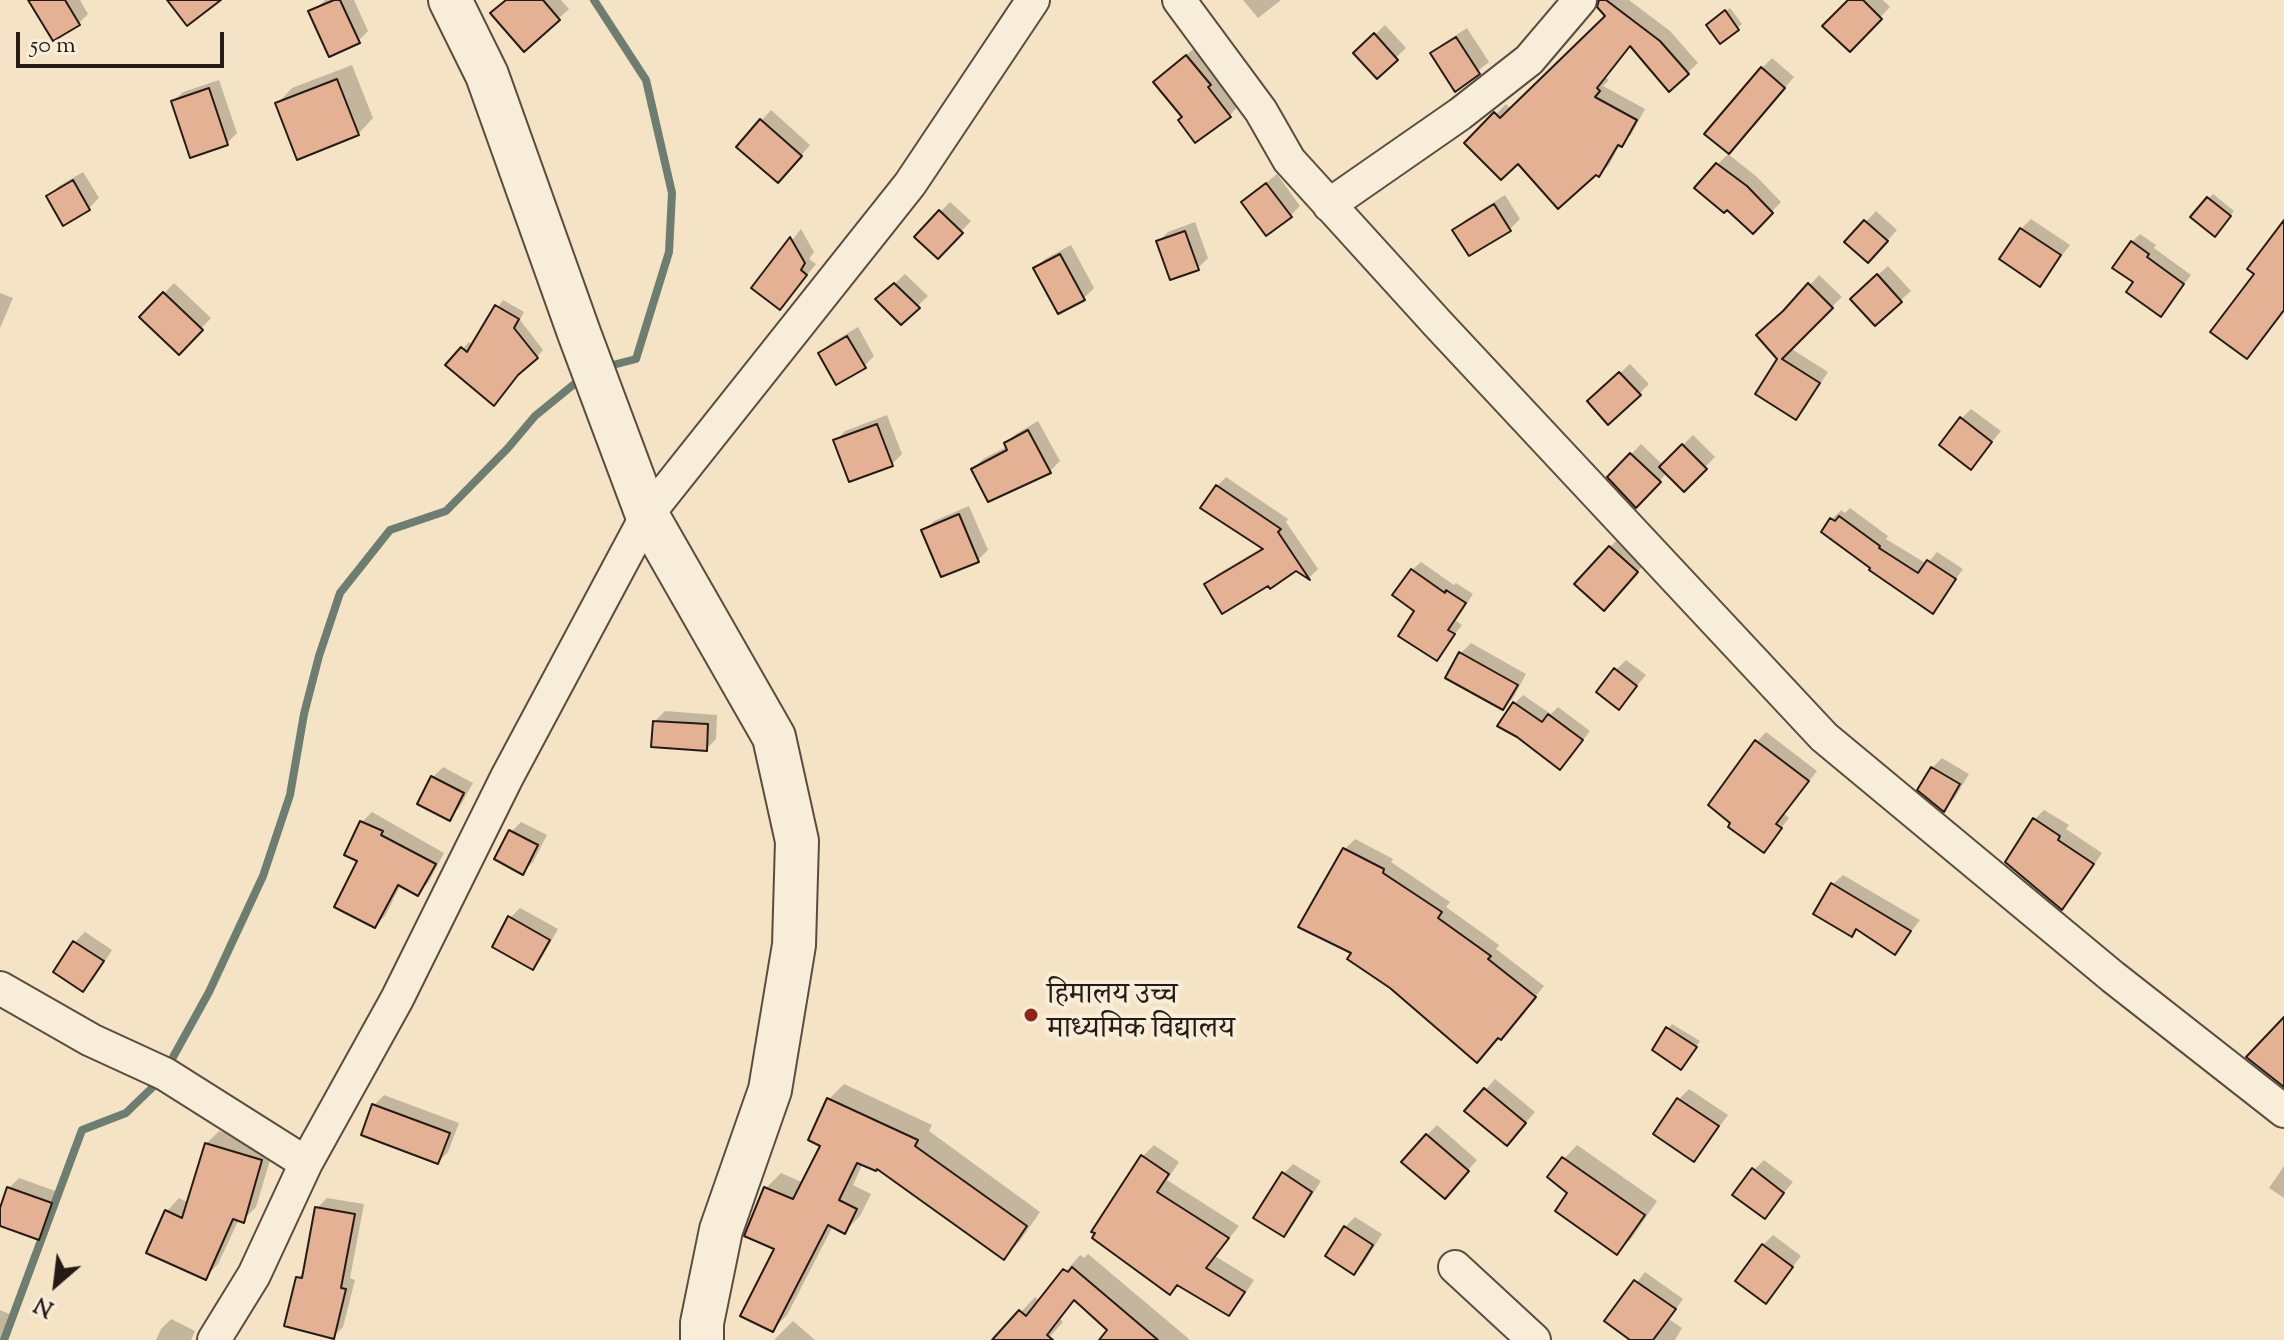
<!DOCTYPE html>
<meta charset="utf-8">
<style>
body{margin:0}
#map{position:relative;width:2284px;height:1340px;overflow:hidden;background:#f5e3c5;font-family:"Sorts Mill Goudy",serif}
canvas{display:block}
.north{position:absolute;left:16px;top:1244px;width:80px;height:80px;-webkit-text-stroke:6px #f8edd9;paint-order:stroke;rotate:208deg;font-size:22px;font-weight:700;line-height:32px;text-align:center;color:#261b14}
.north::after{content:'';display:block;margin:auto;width:28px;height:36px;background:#261b14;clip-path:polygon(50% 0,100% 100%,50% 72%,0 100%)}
.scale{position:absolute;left:16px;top:32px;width:208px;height:36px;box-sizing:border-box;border:4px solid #261b14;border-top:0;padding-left:10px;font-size:24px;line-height:28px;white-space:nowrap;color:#261b14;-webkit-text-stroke:6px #f8edd9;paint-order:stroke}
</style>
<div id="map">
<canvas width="2284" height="1340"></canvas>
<div class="north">N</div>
<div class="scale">50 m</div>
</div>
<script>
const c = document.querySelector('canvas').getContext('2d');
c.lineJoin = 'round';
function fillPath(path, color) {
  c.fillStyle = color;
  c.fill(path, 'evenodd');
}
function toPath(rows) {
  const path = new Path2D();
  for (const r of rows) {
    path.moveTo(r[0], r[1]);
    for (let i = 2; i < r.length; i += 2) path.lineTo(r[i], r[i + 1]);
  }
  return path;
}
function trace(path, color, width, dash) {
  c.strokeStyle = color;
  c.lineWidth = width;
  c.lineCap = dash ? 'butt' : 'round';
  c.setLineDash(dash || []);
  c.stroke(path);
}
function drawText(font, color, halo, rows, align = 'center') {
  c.font = font + ' "Sorts Mill Goudy","Noto Serif Devanagari",serif';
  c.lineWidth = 8;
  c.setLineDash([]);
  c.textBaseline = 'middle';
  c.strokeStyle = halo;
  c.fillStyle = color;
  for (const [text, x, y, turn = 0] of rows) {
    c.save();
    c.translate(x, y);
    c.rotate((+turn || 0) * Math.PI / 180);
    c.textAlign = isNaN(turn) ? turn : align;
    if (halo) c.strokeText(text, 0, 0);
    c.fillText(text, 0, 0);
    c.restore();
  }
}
fillPath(toPath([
 [30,0,80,0,88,14,78,24],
 [325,0,354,0,368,31,358,41,316,9],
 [507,0,561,0,569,9,524,49],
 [1243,0,1281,0,1258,18],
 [1600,0,1629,0,1670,31,1698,63,1670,89,1631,44,1605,77,1609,80,1603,86,1645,109,1631,135,1620,144,1609,165,1599,175,1518,161,1467,143,1506,104,1511,109,1607,16],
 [1851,0,1883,0,1890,7,1850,49],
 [1730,8,1742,24,1721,41,1713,20],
 [1385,25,1406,48,1377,76,1356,53],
 [1467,28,1489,62,1455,89,1432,54,1442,44],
 [1197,46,1239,105,1230,115,1184,117,1165,73],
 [1772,58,1794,77,1739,141,1762,68],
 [352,65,373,118,358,134,277,104,292,88],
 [219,80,237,133,227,143,173,102,183,92],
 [771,110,810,145,788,171,762,120],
 [1728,154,1757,177,1781,202,1753,231,1718,164],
 [83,172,99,198,89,208,49,196,59,186],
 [1277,174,1300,206,1290,216,1243,202],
 [2213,194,2234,211,2219,230,2192,217],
 [1505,195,1520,219,1510,229,1470,254,1455,230,1465,220],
 [950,202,971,221,938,256,917,236],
 [1876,211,1897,230,1878,251,1847,242],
 [2031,219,2070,245,2040,284,2021,229],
 [1195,222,1208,258,1198,268,1158,242,1168,232],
 [801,229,814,252,809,259,816,264,780,308,754,287],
 [2140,234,2156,245,2154,248,2191,275,2161,314,2135,282,2132,242],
 [1071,245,1094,288,1084,298,1035,269,1045,259],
 [1888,266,1911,291,1875,323,1862,289],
 [905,274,928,296,901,322,888,290],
 [1819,275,1842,297,1790,348,1828,372,1805,408,1795,418,1780,359,1791,306],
 [174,283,211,318,179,352,142,317],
 [0,293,13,298,0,328],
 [503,300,524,312,520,320,543,350,537,357,448,365,469,342,473,345],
 [858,327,874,356,864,366,821,353,831,343],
 [1630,364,1649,384,1639,394,1600,391],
 [1971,409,2001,431,1971,467,1961,419],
 [887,415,902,454,892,464,835,441,845,431],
 [1038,421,1060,461,1050,471,989,500,973,469,983,459,1008,446,1006,444,1016,434],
 [1693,435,1715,457,1684,489,1667,473,1636,505,1610,477,1641,444,1663,465],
 [1226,477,1288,519,1286,522,1318,569,1310,577,1296,569,1269,584,1207,584,1216,575,1263,547,1217,486],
 [969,506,988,550,978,560,924,531,934,521],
 [1850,508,1888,536,1886,539,1927,564,1937,552,1963,569,1932,612,1832,519,1841,510,1845,513],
 [1620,537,1647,561,1614,598,1610,547],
 [1421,562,1454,585,1456,583,1473,594,1456,621,1462,625,1437,658,1417,610,1412,570],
 [1471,643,1526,674,1513,698,1503,708,1461,653],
 [1626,660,1646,675,1619,707,1616,670],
 [1523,695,1551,714,1558,707,1590,731,1568,759,1515,703],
 [665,711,717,715,716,739,706,749,655,721],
 [1766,732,1817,771,1784,814,1789,818,1764,850,1757,742],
 [1942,758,1969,774,1954,799,1944,809,1932,768],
 [443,767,473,783,459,808,449,818,433,777],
 [2044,810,2069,825,2066,829,2102,853,2072,898,2062,908,2034,820],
 [372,812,444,853,428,883,418,893,401,884,385,916,375,926,360,860,362,822],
 [521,822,547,835,533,862,523,872,511,832],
 [1355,839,1393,859,1391,862,1450,902,1446,907,1499,945,1496,949,1544,986,1510,1028,1301,926,1345,849],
 [1843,875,1920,920,1895,952,1858,928,1851,934,1833,884],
 [520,908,558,929,542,957,532,967,510,918],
 [85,932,112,950,93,980,83,990,75,942],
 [1672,1024,1700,1041,1685,1063,1668,1029],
 [1495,1079,1535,1112,1517,1133,1467,1111],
 [844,1084,932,1125,929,1131,1040,1212,1019,1242,1004,1257,877,1167,863,1163,853,1185,871,1194,860,1216,845,1231,833,1226,787,1315,772,1330,777,1248,766,1188,781,1173,804,1183,823,1145,829,1099],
 [1689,1089,1728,1115,1694,1160,1656,1134,1679,1099],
 [384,1095,459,1123,448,1152,438,1162,374,1105],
 [1437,1125,1477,1160,1454,1186,1427,1135],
 [219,1131,274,1147,256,1207,243,1220,239,1219,218,1264,205,1277,166,1212,179,1198,189,1203,206,1144],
 [1154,1145,1179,1162,1167,1180,1239,1226,1215,1256,1254,1280,1240,1302,1229,1313,1179,1283,1170,1292,1142,1157],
 [1577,1145,1657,1201,1631,1239,1617,1252,1570,1192,1564,1159],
 [1764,1160,1793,1182,1764,1217,1754,1170],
 [1293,1164,1321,1181,1293,1225,1283,1235,1283,1174],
 [2284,1166,2284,1198,2269,1188],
 [19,1178,61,1193,49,1228,39,1238,0,1224,0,1214,9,1188],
 [327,1198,364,1204,350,1278,355,1280,343,1327,333,1337,298,1278,306,1270,317,1208],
 [1355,1217,1382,1234,1364,1263,1354,1273,1345,1227],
 [1773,1235,1801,1256,1766,1301,1763,1245],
 [1088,1254,1189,1339,1189,1340,1111,1340,1110,1330,1076,1299,1060,1319,1063,1322,1047,1340,995,1340,1035,1297,1040,1301,1080,1255,1084,1258],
 [1645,1272,1683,1299,1669,1319,1682,1328,1675,1340,1634,1340,1607,1321],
 [0,1310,12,1315,1,1340,0,1340],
 [171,1319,195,1331,191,1340,156,1340,161,1329],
 [793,1321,815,1340,774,1340]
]), '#0003');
trace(toPath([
 [594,0,646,80,672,193,669,252,636,359,609,366],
 [167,1068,209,992,263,876,290,795,304,714,319,656,340,593,390,530,446,511,508,448,535,416,573,385],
 [4,1340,82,1130,126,1113,160,1080]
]), '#6d7d70', 8);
const building = toPath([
 [28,0,65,0,80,25,53,41,28,0],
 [167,0,221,0,187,26,167,0],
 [334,0,340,0,360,43,329,57,308,11,334,0],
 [506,0,543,0,560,20,524,52,490,13,506,0],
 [1599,0,1606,0,1660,41,1689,74,1669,92,1630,46,1597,88,1600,91,1595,97,1637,120,1622,147,1618,145,1599,177,1596,175,1558,209,1518,164,1501,180,1464,143,1494,112,1500,118,1605,16,1597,7,1599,0],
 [1848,0,1863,0,1882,19,1850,52,1822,26,1848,0],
 [1725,10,1739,30,1720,44,1706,25,1725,10],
 [1374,33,1398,60,1377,79,1353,53,1374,33],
 [1456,37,1480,74,1455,92,1430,53,1456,37],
 [1186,55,1211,85,1208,87,1231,117,1195,143,1178,120,1182,117,1153,82,1186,55],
 [1761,67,1785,88,1729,154,1704,134,1761,67],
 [337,79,359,135,297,160,275,103,337,79],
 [209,88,228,145,190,158,171,101,209,88],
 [760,119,802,156,778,183,736,147,760,119],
 [1716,163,1747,186,1773,213,1753,234,1727,210,1724,213,1694,188,1716,163],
 [73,180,90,210,63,226,46,196,73,180],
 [1266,183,1292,217,1266,236,1241,202,1266,183],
 [2207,197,2231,216,2215,237,2190,217,2207,197],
 [1494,204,1511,231,1469,256,1452,230,1494,204],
 [939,210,963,233,938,259,914,237,939,210],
 [1864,220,1888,241,1868,263,1844,242,1864,220],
 [2284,220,2284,310,2247,359,2210,332,2254,274,2247,269,2284,220],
 [2020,228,2061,255,2040,287,1999,259,2020,228],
 [1185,231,1199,270,1170,280,1156,241,1185,231],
 [790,237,805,263,801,270,807,275,780,310,751,288,790,237],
 [2131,241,2149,254,2147,257,2184,284,2161,317,2126,292,2133,282,2112,268,2131,241],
 [1060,254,1085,300,1058,314,1033,268,1060,254],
 [1877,274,1902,302,1875,326,1850,299,1877,274],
 [894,283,920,308,901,325,875,299,894,283],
 [1808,283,1833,308,1782,359,1820,383,1796,420,1755,394,1777,359,1756,335,1783,311,1808,283],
 [163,292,203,330,179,355,139,317,163,292],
 [495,305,519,319,514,328,538,358,518,375,494,406,445,365,461,347,467,352,495,305],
 [847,336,866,368,836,385,818,353,847,336],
 [1619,372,1641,395,1608,425,1587,401,1619,372],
 [1960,417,1992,442,1971,470,1939,445,1960,417],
 [877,424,893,466,849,482,833,440,877,424],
 [1028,430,1051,473,988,502,971,469,1007,450,1004,443,1028,430],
 [1682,444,1707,469,1684,492,1659,467,1682,444],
 [1630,453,1661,482,1636,508,1607,477,1630,453],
 [1216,485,1281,529,1278,532,1310,580,1296,571,1270,589,1268,586,1222,614,1204,584,1263,549,1200,508,1216,485],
 [959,514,979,562,941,577,921,530,959,514],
 [1839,516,1880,546,1879,548,1918,573,1927,560,1956,579,1933,614,1869,570,1870,568,1821,532,1830,518,1835,521,1839,516],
 [1609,546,1638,572,1604,611,1574,584,1609,546],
 [1411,569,1445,593,1446,590,1466,603,1448,630,1455,634,1437,661,1398,636,1414,611,1392,595,1411,569],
 [1459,652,1518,685,1503,710,1445,678,1459,652],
 [1614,668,1637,686,1619,710,1596,692,1614,668],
 [1513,702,1542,722,1548,714,1583,740,1560,770,1517,737,1497,726,1513,702],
 [653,721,708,724,707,751,651,747,653,721],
 [1755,740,1809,781,1776,824,1782,828,1764,853,1728,827,1730,823,1708,805,1755,740],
 [1931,767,1960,784,1944,812,1917,790,1931,767],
 [431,776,464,793,450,821,417,804,431,776],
 [2033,818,2060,836,2058,840,2094,864,2062,910,2005,862,2033,818],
 [360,821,383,831,381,835,436,864,418,896,398,885,375,928,334,907,357,861,344,855,360,821],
 [509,830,538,845,523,875,494,859,509,830],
 [1343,848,1384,869,1383,873,1442,912,1438,918,1491,956,1488,959,1536,997,1501,1040,1498,1038,1477,1063,1390,988,1347,959,1351,953,1298,927,1343,848],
 [1831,883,1911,931,1895,955,1856,929,1852,937,1813,914,1831,883],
 [508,916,550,940,533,970,492,947,508,916],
 [73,941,104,961,83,992,53,972,73,941],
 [2284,1017,2284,1087,2246,1057,2284,1017],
 [1666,1027,1697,1047,1681,1070,1652,1050,1666,1027],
 [1484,1088,1526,1123,1507,1146,1464,1111,1484,1088],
 [827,1098,918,1140,915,1146,1027,1226,1004,1260,877,1169,876,1171,857,1163,839,1200,857,1209,845,1234,828,1225,773,1332,740,1316,774,1249,744,1236,764,1187,793,1199,820,1146,808,1140,827,1098],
 [1677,1098,1719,1126,1694,1162,1653,1134,1677,1098],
 [372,1104,450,1133,438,1164,361,1135,372,1104],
 [1426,1134,1469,1171,1445,1199,1401,1162,1426,1134],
 [205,1143,262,1160,244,1223,233,1219,206,1280,146,1253,165,1210,182,1218,205,1143],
 [1141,1155,1169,1174,1157,1192,1229,1238,1206,1268,1245,1292,1229,1316,1177,1285,1170,1295,1092,1238,1095,1233,1091,1232,1141,1155],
 [1562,1157,1645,1215,1617,1255,1555,1211,1567,1193,1547,1177,1562,1157],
 [1752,1168,1784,1193,1765,1219,1732,1195,1752,1168],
 [1282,1172,1312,1192,1284,1237,1253,1218,1282,1172],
 [7,1187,52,1203,39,1240,0,1226,0,1208,7,1187],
 [315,1207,355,1214,341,1288,346,1289,334,1339,284,1326,296,1277,302,1278,315,1207],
 [1344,1226,1373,1245,1354,1275,1325,1256,1344,1226],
 [1762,1244,1793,1267,1766,1304,1735,1281,1762,1244],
 [1072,1267,1158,1340,1099,1340,1107,1330,1074,1300,1047,1335,1053,1340,992,1340,1019,1310,1026,1316,1063,1269,1068,1272,1072,1267],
 [1634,1280,1676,1309,1653,1340,1630,1340,1604,1321,1634,1280]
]);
fillPath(building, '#e5b194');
trace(building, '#261b14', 2);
const minor = toPath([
 [1179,0,1261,111,1289,160,1438,324,1824,737,2113,977,2284,1111],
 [1329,205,1460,114,1529,60,1580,0],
 [0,988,91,1040,165,1074,306,1163],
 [1455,1267,1534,1340],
 [214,1340,254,1275,306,1163,397,999,507,777,647,515,910,184,1033,0]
]);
const tertiary = toPath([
 [450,0,487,75,579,333,647,515,774,737,797,841,794,945,770,1090,721,1230,702,1323,702,1340]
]);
trace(minor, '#5a4d40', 36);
trace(tertiary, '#5a4d40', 46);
trace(minor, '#f8edd9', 32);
trace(tertiary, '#f8edd9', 42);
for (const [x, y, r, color] of [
 [1031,1015,8,"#8f2418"]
]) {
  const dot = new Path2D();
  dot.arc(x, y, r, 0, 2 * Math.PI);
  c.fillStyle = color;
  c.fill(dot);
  trace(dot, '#f8edd9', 3);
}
drawText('30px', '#261b14', '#f8edd9', [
 ["हिमालय उच्च",1047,998],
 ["माध्यमिक विद्यालय",1047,1032]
], 'left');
</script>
